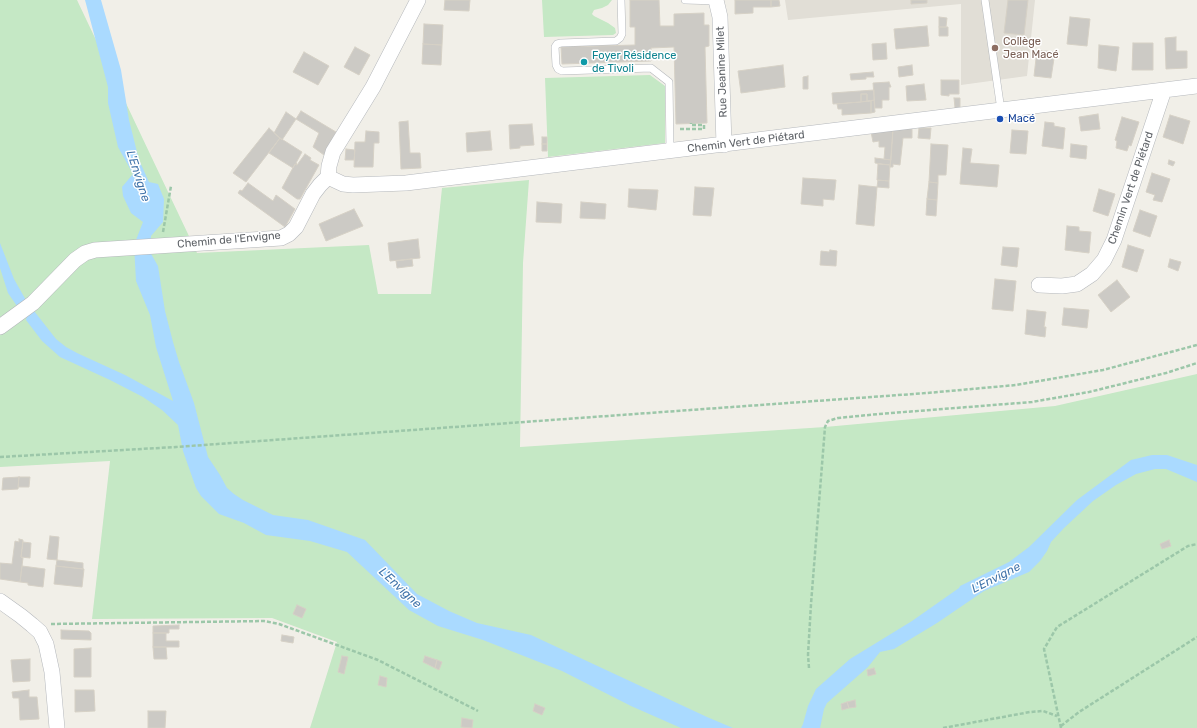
<!DOCTYPE html>
<meta charset="utf-8">
<style>
body{margin:0}
canvas{display:block;background:#f1efe8}
</style>
<canvas width="1197" height="728"></canvas>
<script>
const c = document.querySelector('canvas').getContext('2d');
c.lineJoin = 'round';
function fillPath(path, color) {
  c.fillStyle = color;
  c.fill(path, 'evenodd');
}
function toPath(rows) {
  const path = new Path2D();
  for (const r of rows) {
    path.moveTo(r[0], r[1]);
    for (let i = 2; i < r.length; i += 2) path.lineTo(r[i], r[i + 1]);
  }
  return path;
}
function trace(path, color, width, dash) {
  c.strokeStyle = color;
  c.lineWidth = width;
  c.lineCap = dash ? 'butt' : 'round';
  c.setLineDash(dash || []);
  c.stroke(path);
}
function drawText(font, color, halo, rows, align = 'center') {
  c.font = font + ' Rubik,sans-serif';
  c.lineWidth = 3;
  c.setLineDash([]);
  c.textBaseline = 'middle';
  c.strokeStyle = halo;
  c.fillStyle = color;
  for (const [text, x, y, turn = 0] of rows) {
    c.save();
    c.translate(x, y);
    c.rotate((+turn || 0) * Math.PI / 180);
    c.textAlign = isNaN(turn) ? turn : align;
    if (halo) c.strokeText(text, 0, 0);
    c.fillText(text, 0, 0);
    c.restore();
  }
}
fillPath(toPath([
 [785,0,1035,0,1027,76,961,85,961,4,788,20]
]), '#e1ded6');
fillPath(toPath([
 [0,0,77,0,197,253,369,245,378,294,431,294,442,188,529,180,523,263,520,447,825,427,1055,406,1197,374,1197,728,310,728,337,642,272,618,92,619,110,461,0,467],
 [542,0,612,0,608,5,602,8,594,10,592,14,594,16,608,23,615,28,616,33,613,35,544,37],
 [650,75,665,86,665,143,548,157,545,78]
]), '#c5e8c5');
fillPath(toPath([
 [85,0,101,0,121,70,129,120,139,160,149,182,158,184,164,199,163,222,151,236,150,252,158,266,165,311,173,342,179,362,194,403,208,457,220,475,227,488,234,494,243,500,273,515,308,520,365,540,417,594,449,611,477,623,531,635,707,717,733,728,681,728,631,706,562,671,483,640,438,626,409,610,347,552,310,541,266,535,244,523,219,514,201,496,196,488,183,451,178,425,162,410,143,397,110,380,60,357,42,341,26,320,27,316,19,309,8,293,0,268,0,243,14,279,27,302,56,339,66,347,77,353,125,375,173,401,156,347,150,315,136,281,134,245,143,222,131,213,123,196,122,187,133,174,118,147,108,103,108,87],
 [1152,455,1167,455,1197,465,1197,482,1166,469,1155,469,1136,474,1116,485,1093,501,1064,528,1051,542,1047,551,1040,561,1029,572,984,591,937,623,894,649,880,652,868,667,827,703,824,709,820,728,801,728,803,724,808,706,816,689,850,659,912,621,959,588,960,586,1009,562,1029,547,1077,500,1131,460]
]), '#aadaff');
const building = toPath([
 [445,0,470,0,469,11,444,10,445,0],
 [630,0,659,0,660,26,674,26,674,14,704,13,704,25,709,25,709,46,705,47,707,123,676,124,674,47,651,48,651,61,562,64,561,47,635,45,635,27,630,27,630,0],
 [735,0,771,0,771,7,753,7,753,13,735,14,735,0],
 [771,0,779,0,780,6,771,7,771,0],
 [911,0,927,0,927,3,911,4,911,0],
 [1008,0,1028,0,1024,35,1004,33,1008,0],
 [939,17,947,18,946,27,939,27,939,17],
 [1070,17,1090,19,1087,46,1067,44,1070,17],
 [424,24,443,25,442,45,423,44,424,24],
 [927,26,929,46,896,49,894,29,927,26],
 [939,27,948,27,948,36,939,36,939,27],
 [1176,37,1176,51,1187,51,1187,68,1166,69,1165,38,1176,37],
 [886,43,887,59,873,60,872,44,886,43],
 [1133,43,1153,43,1153,70,1132,70,1133,43],
 [423,44,442,45,441,65,422,64,423,44],
 [1099,45,1119,47,1116,71,1098,68,1099,45],
 [355,47,370,55,359,75,344,67,355,47],
 [1037,50,1055,52,1051,78,1034,76,1037,50],
 [304,52,329,66,318,85,293,72,304,52],
 [783,65,785,87,741,93,738,71,783,65],
 [912,65,913,75,899,77,898,67,912,65],
 [873,72,874,77,866,77,866,79,851,80,850,74,873,72],
 [808,76,808,89,803,89,803,77,808,76],
 [941,80,959,80,959,94,949,94,949,96,941,95,941,80],
 [889,82,891,87,889,87,889,100,882,100,882,108,875,108,873,83,889,82],
 [924,84,926,100,907,101,906,86,924,84],
 [874,90,874,100,867,101,867,94,861,94,861,102,833,104,832,93,874,90],
 [861,94,867,94,867,101,861,102,861,94],
 [954,98,960,98,960,108,955,108,954,98],
 [874,100,875,112,871,113,871,101,874,100],
 [871,101,871,113,842,115,842,109,838,109,837,104,871,101],
 [301,111,336,132,324,155,313,147,319,133,296,119,301,111],
 [286,112,296,119,282,140,274,133,286,112],
 [1098,114,1100,129,1081,131,1079,117,1098,114],
 [1170,115,1190,121,1183,144,1163,137,1170,115],
 [1122,117,1139,122,1131,146,1129,145,1127,151,1116,148,1117,141,1115,140,1122,117],
 [408,121,410,153,420,153,421,168,401,169,399,122,408,121],
 [1045,122,1054,123,1054,126,1065,128,1063,149,1042,146,1045,122],
 [532,124,534,145,520,146,520,148,510,149,509,125,532,124],
 [269,128,280,138,246,182,233,173,269,128],
 [912,128,912,138,903,138,900,165,893,164,893,167,890,167,893,129,912,128],
 [919,128,931,128,930,139,918,138,919,128],
 [893,129,891,160,884,159,885,147,879,147,879,141,873,142,871,132,893,129],
 [1012,130,1028,131,1026,154,1010,153,1012,130],
 [366,131,379,132,379,143,374,143,373,167,354,167,355,142,365,142,366,131],
 [490,131,492,150,467,152,466,133,490,131],
 [542,137,547,137,547,144,542,144,542,137],
 [280,138,302,152,296,163,297,164,297,165,295,164,293,168,269,153,280,138],
 [542,144,547,144,547,151,542,151,542,144],
 [931,144,948,145,946,175,938,175,938,183,929,182,931,144],
 [1071,144,1087,146,1086,159,1070,157,1071,144],
 [963,148,972,149,970,163,999,165,997,187,960,184,963,148],
 [346,149,355,150,354,160,345,160,346,149],
 [305,154,311,158,310,160,319,165,300,199,297,199,282,188,295,164,297,165,305,154],
 [875,158,891,160,890,165,875,163,875,158],
 [1169,160,1175,162,1173,166,1168,164,1169,160],
 [878,164,890,165,889,181,877,180,878,164],
 [1152,173,1170,179,1162,202,1153,200,1155,195,1146,192,1152,173],
 [803,178,836,180,834,200,823,199,823,206,801,204,803,178],
 [878,180,889,181,889,188,877,187,878,180],
 [929,182,938,183,937,200,927,199,929,182],
 [248,183,273,201,276,195,295,209,285,227,238,193,240,190,242,191,248,183],
 [859,185,877,187,874,226,856,224,859,185],
 [695,187,714,188,711,216,693,215,695,187],
 [629,189,658,190,656,210,628,207,629,189],
 [1099,189,1115,194,1108,216,1093,211,1099,189],
 [927,199,937,200,936,216,926,215,927,199],
 [537,202,562,204,561,223,536,222,537,202],
 [581,202,606,204,605,219,580,218,581,202],
 [354,209,363,226,326,241,319,224,354,209],
 [1140,210,1157,216,1150,237,1133,231,1140,210],
 [1067,226,1079,227,1079,231,1091,232,1089,253,1065,250,1067,226],
 [418,239,420,258,390,261,388,243,418,239],
 [1128,245,1144,250,1137,272,1122,267,1128,245],
 [1003,247,1019,248,1017,267,1001,265,1003,247],
 [830,250,837,251,836,266,820,265,821,251,829,252,830,250],
 [412,259,413,266,397,268,396,261,412,259],
 [1170,259,1181,262,1178,271,1168,267,1170,259],
 [995,279,1016,281,1013,311,992,309,995,279],
 [1117,280,1130,297,1111,312,1098,295,1117,280],
 [1064,308,1089,310,1087,328,1062,325,1064,308],
 [1027,310,1046,312,1044,327,1046,327,1045,337,1025,334,1027,310],
 [19,477,30,477,29,487,18,487,19,477],
 [19,477,18,489,2,490,3,478,19,477],
 [50,536,59,537,57,560,47,559,50,536],
 [19,539,23,540,21,557,23,558,20,582,0,579,0,563,12,564,15,541,19,542,19,539],
 [1169,540,1171,546,1162,549,1160,544,1169,540],
 [23,542,31,543,30,558,21,557,23,542],
 [57,560,83,563,83,569,56,566,57,560],
 [22,566,45,569,43,587,28,585,28,583,20,582,22,566],
 [56,566,84,569,82,587,54,584,56,566],
 [297,605,306,609,302,618,293,614,297,605],
 [179,625,179,629,169,629,169,633,153,633,153,626,179,625],
 [61,630,89,631,91,633,91,640,61,639,61,630],
 [153,633,166,633,166,641,179,641,179,647,153,647,153,633],
 [282,635,294,637,293,643,281,641,282,635],
 [153,647,166,647,167,659,154,659,153,647],
 [91,648,91,677,74,677,74,649,91,648],
 [342,656,348,657,344,674,338,672,342,656],
 [425,656,437,660,435,668,423,662,425,656],
 [30,659,30,681,13,682,11,660,30,659],
 [437,660,442,662,439,670,435,668,437,660],
 [874,668,876,674,868,676,867,670,874,668],
 [380,676,387,678,386,687,378,685,380,676],
 [29,690,29,697,37,697,39,719,20,720,19,698,13,698,12,692,29,690],
 [75,690,94,690,95,711,75,712,75,690],
 [855,700,856,707,849,708,847,702,855,700],
 [847,702,849,708,842,710,841,704,847,702],
 [535,704,545,708,542,715,533,711,535,704],
 [148,711,166,711,165,728,148,728,148,711],
 [462,718,473,720,472,728,461,727,462,718]
]);
fillPath(building, '#cccac5');
trace(building, '#d6d1c6', 1);
const service = toPath([
 [621,0,622,34,620,38,616,41,561,43,557,44,555,47,556,65,558,69,562,71,651,68,669,82,670,151],
 [685,0,717,1],
 [985,0,1001,110]
]);
const minor = toPath([
 [716,0,720,17,724,145],
 [328,177,343,184,353,185,406,183,1197,86],
 [1039,285,1062,286,1077,284,1092,274,1104,260,1114,240,1164,90],
 [0,327,33,303,75,260,85,253,95,250,281,238,289,234,296,227,313,194,320,185,328,177,329,166,333,152,373,87,418,0],
 [0,601,21,616,32,625,40,632,46,644,52,672,57,728]
]);
trace(service, '#b5b8bc', 8);
trace(minor, '#b5b8bc', 16);
trace(toPath([
 [680,129,704,129,704,125,691,125,691,123],
 [163,232,171,186],
 [0,457,176,447,927,393,1016,385,1103,370,1197,345],
 [51,624,264,621,279,624,378,660,478,711],
 [809,668,808,655,811,604,825,427,828,421,838,418,879,414,1032,402,1089,392,1166,373,1197,363],
 [1061,726,1079,712,1197,637],
 [943,728,1030,712,1043,711,1057,716],
 [1061,728,1044,649,1057,627,1188,546,1197,544]
]), '#9cc7a9', 2.5, [4, 2]);
trace(service, '#fff', 7);
trace(minor, '#fff', 15);
for (const [x, y, r, color] of [
 [995,48,4,"#8d6e63"],
 [584,62,4,"#0f9aa8"],
 [1000,119,4,"#1a4fb4"]
]) {
  const dot = new Path2D();
  dot.arc(x, y, r, 0, 2 * Math.PI);
  c.fillStyle = color;
  c.fill(dot);
  trace(dot, '#fff', 1.5);
}
drawText('11px', '#785e54', '#fff', [
 ["Collège",1003,42],
 ["Jean Macé",1003,55]
], 'left');
drawText('11px', '#0d838f', '#fff', [
 ["Foyer Résidence",592,56],
 ["de Tivoli",592,69]
], 'left');
drawText('11px', '#5f6368', '#fff', [
 ["Rue Jeanine Milet",722,72,-92],
 ["Chemin Vert de Piétard",746,142,-7],
 ["Chemin Vert de Piétard",1131,188,-71],
 ["Chemin de l'Envigne",229,240,-5]
]);
drawText('11px', '#164399', '#fff', [
 ["Macé",1008,119]
], 'left');
drawText('italic 12px', '#4174aa', '#fff', [
 ["L'Envigne",138,176,72],
 ["L'Envigne",996,578,-27],
 ["L'Envigne",400,588,43]
]);
</script>
